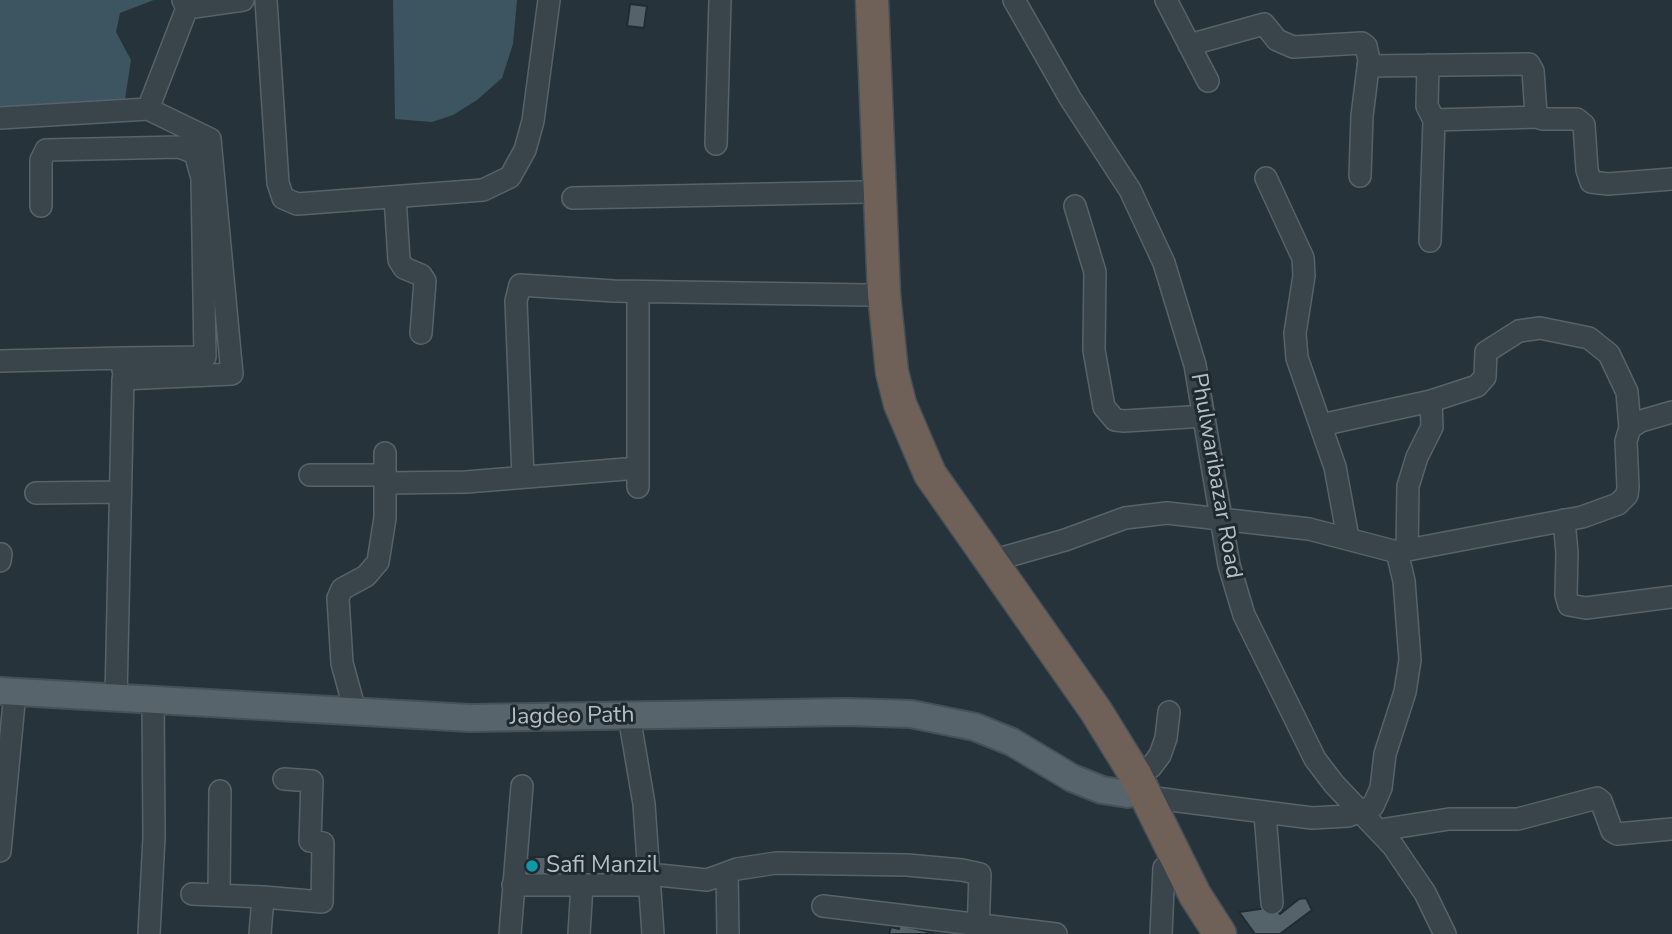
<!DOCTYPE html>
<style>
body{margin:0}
canvas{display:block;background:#26333a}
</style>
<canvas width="1672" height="934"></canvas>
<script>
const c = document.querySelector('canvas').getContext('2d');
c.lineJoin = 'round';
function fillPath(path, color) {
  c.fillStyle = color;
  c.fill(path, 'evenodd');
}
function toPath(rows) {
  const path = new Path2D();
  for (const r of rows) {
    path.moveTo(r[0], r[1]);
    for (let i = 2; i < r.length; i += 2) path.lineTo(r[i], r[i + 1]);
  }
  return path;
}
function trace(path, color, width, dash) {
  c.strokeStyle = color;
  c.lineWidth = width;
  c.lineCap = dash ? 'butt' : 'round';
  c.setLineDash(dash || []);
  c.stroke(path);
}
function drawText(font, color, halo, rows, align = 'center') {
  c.font = font + ' "Nunito Sans",sans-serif';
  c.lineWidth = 6;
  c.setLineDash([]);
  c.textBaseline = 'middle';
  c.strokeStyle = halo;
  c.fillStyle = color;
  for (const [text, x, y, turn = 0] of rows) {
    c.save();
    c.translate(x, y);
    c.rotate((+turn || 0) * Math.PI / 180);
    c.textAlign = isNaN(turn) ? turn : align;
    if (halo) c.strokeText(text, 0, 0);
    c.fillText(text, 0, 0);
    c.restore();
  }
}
fillPath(toPath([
 [0,0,154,0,120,13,116,32,131,60,125,99,0,107],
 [393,0,517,0,513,44,502,78,477,100,453,115,432,122,395,119]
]), '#3d5461');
const building = toPath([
 [630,4,647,6,644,28,627,26,630,4],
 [519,857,546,857,545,876,518,875,519,857],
 [1306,898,1312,910,1280,934,1255,934,1239,912,1274,907,1280,914,1299,899,1306,898],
 [900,925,933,933,933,934,889,934,891,927,899,929,900,925]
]);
fillPath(building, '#54626a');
trace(building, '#212b32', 2);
const minor = toPath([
 [266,0,278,183,283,198,297,204,483,190,510,177,525,150,533,121,549,0],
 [1014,0,1070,98,1130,190,1164,263,1195,365,1229,565,1244,615,1315,759,1334,784,1393,846,1425,893,1445,934],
 [1166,0,1208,81],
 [187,8,243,0],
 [1189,45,1264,24,1277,40,1293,47,1362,43,1366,46,1369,60,1362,116,1360,176],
 [1428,65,1427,106,1434,120,1538,117],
 [1368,66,1529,64,1533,71,1536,114,1542,119,1577,119,1584,125,1587,170,1591,182,1608,184,1672,179],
 [0,118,148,109],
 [716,144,720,0],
 [1266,178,1303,258,1304,276,1295,333,1297,358,1335,467,1348,538],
 [395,197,399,260,404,268,421,275,425,281,421,333],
 [573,198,866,192],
 [41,206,41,160,46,150,179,147,195,153,202,178,205,357,123,358],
 [1075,206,1095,272,1094,350,1104,407,1115,420,1124,421,1205,416],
 [1430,241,1434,120],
 [0,361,123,358,123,370],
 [1321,425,1431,401,1477,386,1485,377,1486,352,1519,331,1540,328,1589,338,1609,354,1627,392,1630,428],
 [310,475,386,475],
 [523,477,516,301,520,285,614,291,869,295],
 [386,483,466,482,638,468],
 [638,487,638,292],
 [36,493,119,492],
 [1564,520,1567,553,1566,595,1569,605,1586,608,1672,597],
 [1407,550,1408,486,1417,457,1432,427,1431,401],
 [1397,552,1582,517,1618,504,1627,495,1628,487,1626,441,1630,428,1641,421,1672,412],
 [0,561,1,554],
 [991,561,1065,540,1125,518,1167,513,1309,529,1397,552,1404,581,1410,660,1405,692,1385,754,1381,788,1373,806,1348,816,1312,818,1147,797],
 [116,698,123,379,232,374,210,139,148,109,187,8,183,0],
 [355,711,342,663,338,598,342,589,366,576,378,562,385,518,385,453],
 [629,716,644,804,653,934],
 [1136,776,1151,767,1160,755,1166,738,1169,712],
 [1265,813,1272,903],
 [1380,830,1449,819,1518,819,1597,798,1601,801,1612,831,1617,834,1672,829],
 [0,851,15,692],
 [727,873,728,934],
 [649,874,707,880,737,869,776,863,907,865,962,870,980,874,978,934],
 [513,885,649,885],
 [192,894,263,897,260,934],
 [219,895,220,791],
 [263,897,322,902,323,843,310,841,312,781,284,779],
 [823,906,1056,934],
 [149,934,154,837,153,700],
 [510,934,522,786],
 [579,934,582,885],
 [1161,934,1164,868]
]);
const major = toPath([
 [0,691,470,718,847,712,911,714,975,727,1012,742,1072,778,1102,790,1128,794]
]);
const highway = toPath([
 [872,0,884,294,892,372,900,404,930,474,1096,711,1136,776,1195,895,1220,934]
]);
trace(minor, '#586269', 24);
trace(major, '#465057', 30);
trace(highway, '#454f56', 35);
trace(minor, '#3a444b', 21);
trace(major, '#58646b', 26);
trace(highway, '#706158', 32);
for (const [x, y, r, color] of [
 [532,866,7,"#0f9aa8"]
]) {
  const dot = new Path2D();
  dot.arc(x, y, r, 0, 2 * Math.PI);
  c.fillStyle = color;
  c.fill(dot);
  trace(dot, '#1f2930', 2.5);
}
drawText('23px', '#b5bfc6', '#1f2930', [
 ["Phulwaribazar Road",1215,476,80],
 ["Jagdeo Path",572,717,-1]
]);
drawText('23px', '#b5bfc6', '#1f2930', [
 ["Safi Manzil",546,866]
], 'left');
</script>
